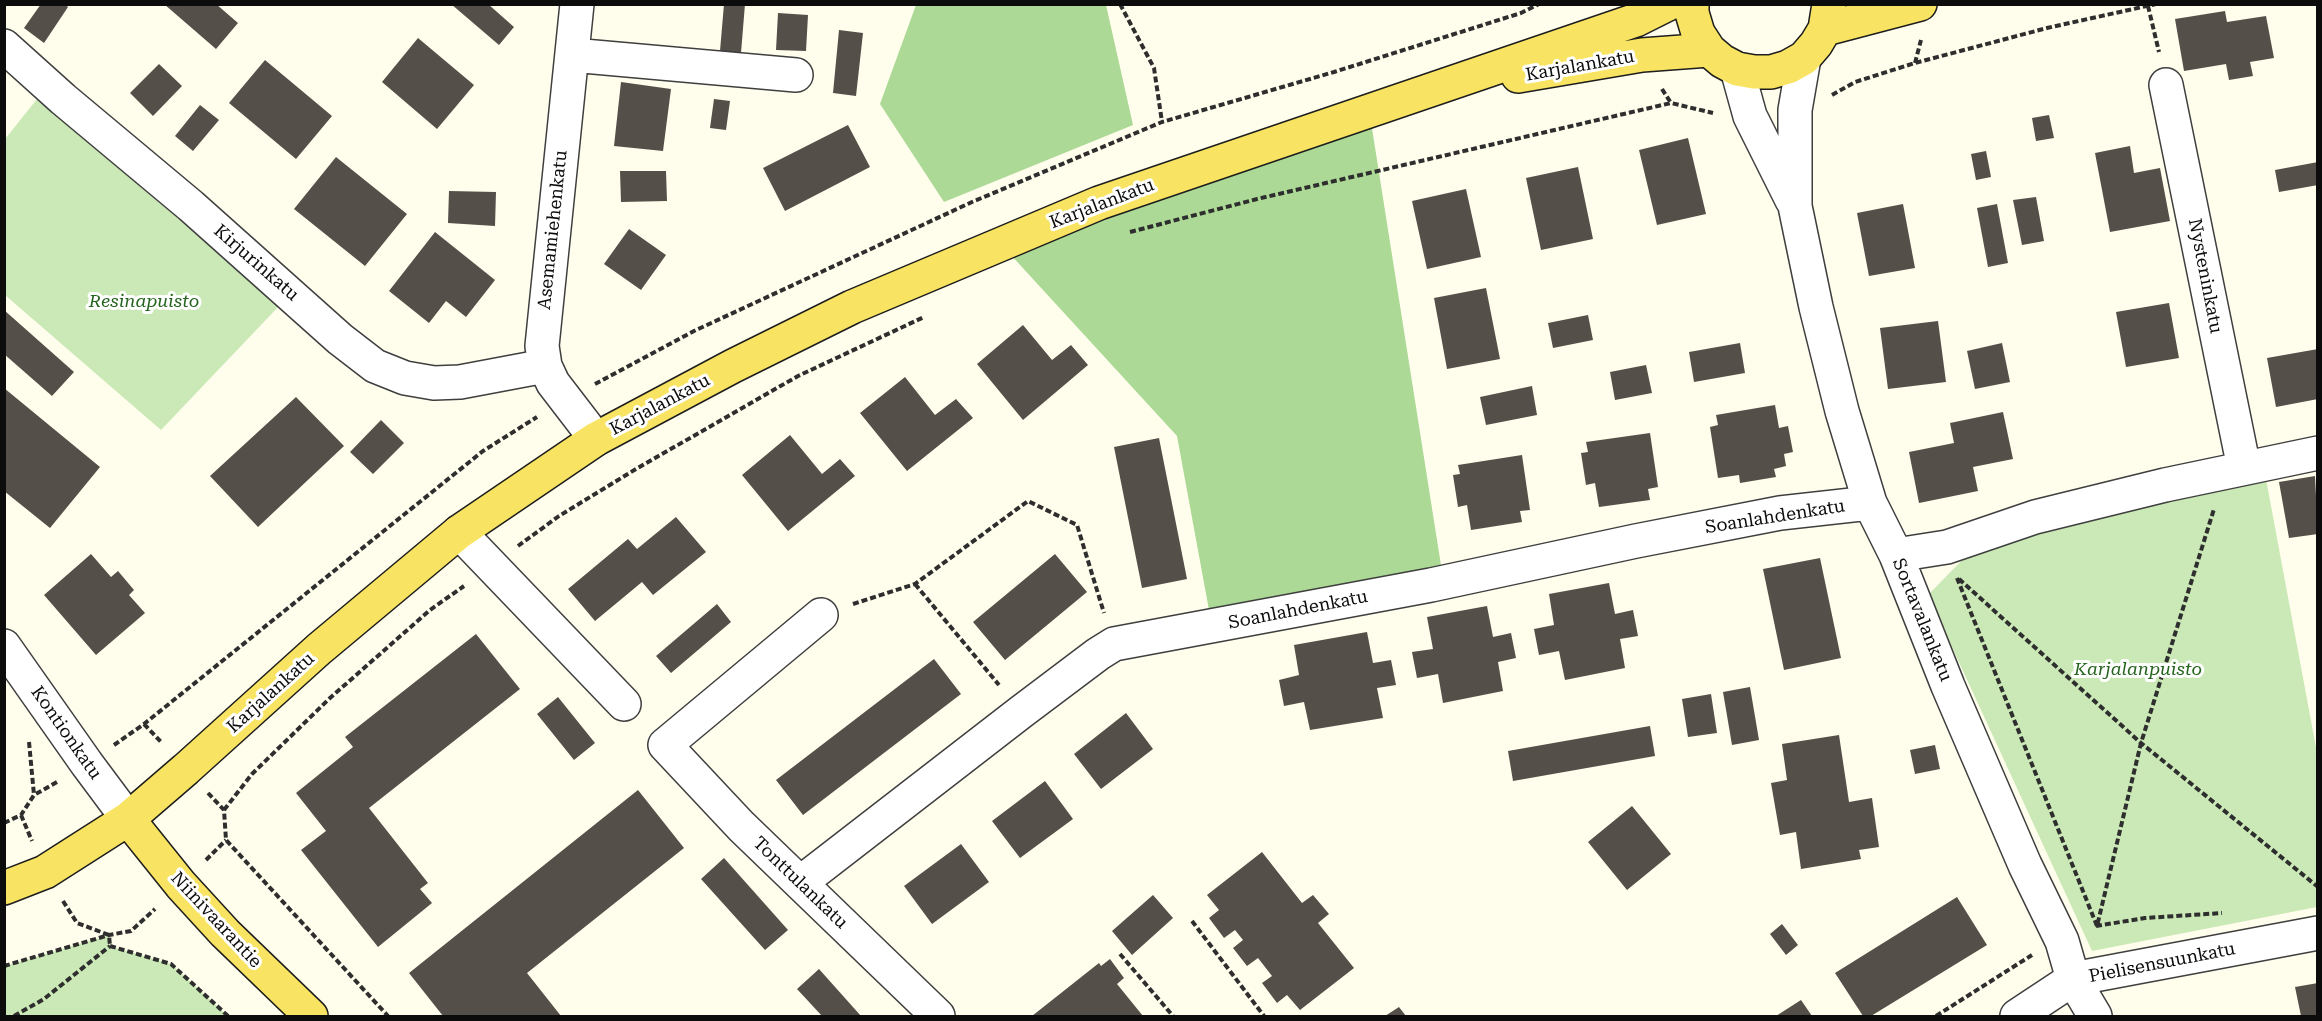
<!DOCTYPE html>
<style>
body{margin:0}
#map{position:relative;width:2322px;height:1021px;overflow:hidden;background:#fffdec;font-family:"Roboto Serif",serif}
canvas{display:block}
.frame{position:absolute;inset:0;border:6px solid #0c0c0c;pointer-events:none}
</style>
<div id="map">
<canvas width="2322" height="1021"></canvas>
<div class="frame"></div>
</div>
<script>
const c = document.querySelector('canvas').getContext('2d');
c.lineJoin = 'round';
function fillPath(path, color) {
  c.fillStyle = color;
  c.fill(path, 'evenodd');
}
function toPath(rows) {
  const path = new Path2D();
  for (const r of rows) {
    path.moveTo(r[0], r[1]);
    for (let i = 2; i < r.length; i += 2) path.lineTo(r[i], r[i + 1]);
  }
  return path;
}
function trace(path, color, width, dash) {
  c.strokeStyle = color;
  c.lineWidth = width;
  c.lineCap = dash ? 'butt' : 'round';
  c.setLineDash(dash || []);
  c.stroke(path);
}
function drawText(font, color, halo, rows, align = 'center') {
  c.font = font + ' "Roboto Serif",serif';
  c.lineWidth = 6;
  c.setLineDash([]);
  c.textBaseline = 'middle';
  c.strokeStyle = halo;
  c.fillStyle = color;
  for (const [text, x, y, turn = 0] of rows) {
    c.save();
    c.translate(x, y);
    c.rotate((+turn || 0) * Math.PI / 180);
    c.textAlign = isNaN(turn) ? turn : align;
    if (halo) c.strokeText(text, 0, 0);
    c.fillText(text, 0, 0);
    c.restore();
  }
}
fillPath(toPath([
 [37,99,280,305,161,430,5,295,5,139],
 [2266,479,2317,753,2317,907,2092,951,1928,595,1968,554,2099,513],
 [109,935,110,946,171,964,228,1016,5,1016,5,966]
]), '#cbe9b6');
fillPath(toPath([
 [916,5,1106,5,1133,125,944,202,880,104],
 [1371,122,1443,578,1211,621,1177,436,1010,254,1095,219]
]), '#acd995');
fillPath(toPath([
 [41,4,65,4,68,7,44,43,24,28],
 [164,4,216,4,238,23,216,49],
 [451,4,488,4,514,27,499,45],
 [724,4,745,4,741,53,720,51],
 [2225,11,2227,22,2266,16,2274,58,2250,62,2253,76,2229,80,2226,64,2184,71,2175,19],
 [778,13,808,15,806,51,776,50],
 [839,30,863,33,856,96,833,93],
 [418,38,474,85,437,129,382,82],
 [265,60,332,116,296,159,229,103],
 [159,64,182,86,153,116,130,93],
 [621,82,671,89,663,151,614,146],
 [714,99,730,101,726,130,710,128],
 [200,105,219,120,193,151,175,136],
 [2049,115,2054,138,2036,141,2032,118],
 [848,125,870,167,785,211,763,168],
 [1688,138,1706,214,1657,225,1639,150],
 [2130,146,2134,173,2160,168,2170,221,2110,232,2095,153],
 [1986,151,1991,177,1976,180,1971,154],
 [336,157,407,214,365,266,294,209],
 [2318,162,2318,185,2279,192,2275,170],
 [1578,167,1593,239,1541,250,1526,178],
 [620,171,666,171,667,201,621,202],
 [1466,189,1481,257,1427,269,1412,201],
 [449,191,496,192,495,226,448,223],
 [2036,197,2044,241,2022,245,2013,200],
 [1903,204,1915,268,1869,276,1857,213],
 [1997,204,2008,263,1988,267,1977,208],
 [629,229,666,255,641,290,604,264],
 [435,232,495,280,466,317,446,301,429,323,389,291],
 [1486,288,1500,359,1447,369,1434,298],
 [2169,303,2179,358,2126,367,2116,312],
 [4,310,74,372,52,396,4,354],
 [1588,315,1593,340,1553,348,1548,323],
 [1938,321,1946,382,1888,389,1880,328],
 [1023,325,1052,360,1071,345,1088,365,1023,420,977,364],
 [1740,343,1745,373,1694,382,1689,352],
 [2002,343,2010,382,1975,389,1967,351],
 [2318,349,2318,399,2276,407,2267,358],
 [1646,365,1652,393,1615,400,1610,372],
 [905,377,935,415,956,399,973,418,907,471,860,413],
 [1532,386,1537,415,1486,425,1480,397],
 [4,388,100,467,50,528,4,491],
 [296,397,344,446,258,527,210,476],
 [1775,405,1779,428,1788,426,1793,452,1784,454,1786,466,1774,469,1776,477,1740,483,1739,475,1718,478,1710,427,1718,425,1716,415],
 [2003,412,2013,459,1973,467,1978,491,1919,503,1909,452,1954,443,1950,423],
 [381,420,404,443,373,474,350,452],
 [1650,433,1658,487,1648,489,1650,500,1599,507,1595,483,1586,485,1581,453,1588,452,1586,442],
 [790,435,822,474,840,459,855,476,788,531,742,475],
 [1159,438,1187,579,1142,588,1114,447],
 [1522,455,1530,510,1520,511,1522,522,1471,530,1467,505,1458,507,1453,475,1460,474,1458,465],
 [2315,476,2318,534,2289,538,2279,482],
 [676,517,706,552,653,595,642,582,595,621,568,589,628,539,637,549],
 [91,554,111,577,118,571,134,590,129,595,145,613,96,655,44,595],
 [1055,554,1087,592,1005,660,973,622],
 [1820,558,1841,658,1784,670,1763,569],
 [1609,583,1615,614,1633,610,1638,636,1620,639,1625,668,1565,680,1559,651,1539,655,1534,629,1554,625,1549,594],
 [717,604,731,622,671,673,656,656],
 [1487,606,1493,637,1511,633,1516,658,1498,662,1503,691,1443,703,1438,674,1417,678,1412,652,1433,649,1427,617],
 [1367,632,1373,663,1391,660,1396,685,1377,688,1383,718,1310,730,1304,702,1284,706,1279,680,1299,675,1294,645],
 [476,634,520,689,369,808,428,883,420,889,432,903,378,947,301,850,326,831,296,793,353,747,345,737],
 [934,659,961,694,803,815,776,780],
 [1750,687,1759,740,1732,745,1723,692],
 [1711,694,1717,733,1688,737,1682,699],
 [558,697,595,743,574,760,537,714],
 [1126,713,1153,749,1101,789,1074,754],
 [1650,726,1655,756,1513,781,1508,751],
 [1839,735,1849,802,1872,798,1879,847,1859,850,1861,859,1801,869,1796,832,1780,835,1771,783,1787,780,1782,744],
 [1935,745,1940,769,1915,774,1910,750],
 [1045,781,1073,819,1020,858,992,821],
 [638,790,684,848,527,973,561,1016,443,1016,409,973],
 [1632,806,1671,854,1627,890,1588,842],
 [961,844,989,882,932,924,904,886],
 [1262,852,1302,903,1313,895,1329,914,1318,923,1354,968,1300,1010,1287,995,1277,1003,1262,983,1272,976,1258,958,1247,966,1233,948,1243,940,1235,930,1224,938,1209,918,1219,910,1207,895],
 [724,858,788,930,765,950,701,879],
 [1153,895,1173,918,1132,955,1112,931],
 [1957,897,1987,945,1871,1016,1863,1016,1835,973],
 [1782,924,1798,945,1786,955,1770,934],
 [1110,959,1124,978,1117,984,1143,1016,1032,1016,1099,963,1101,966],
 [819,969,861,1016,822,1016,797,989],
 [2318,983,2318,1016,2301,1016,2295,987],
 [1801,1000,1812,1016,1776,1016],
 [1399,1007,1406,1016,1385,1016]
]), '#554f49');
const minor = toPath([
 [577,4,542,346,545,366,553,383,596,439],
 [4,46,63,99,191,206,340,339,375,366,405,378,434,383,460,382,545,366],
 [572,55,796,75],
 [1804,58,1795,110,1795,206,1816,307,1842,411,1870,503,1896,555,1948,686,2025,865,2062,941,2073,979,2095,1016],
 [1737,69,1750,116,1792,200],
 [2166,85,2244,468],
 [459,532,624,704],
 [1896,555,1947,547,2035,517,2165,485,2318,453],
 [821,615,665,745,741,826,938,1016],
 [4,646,87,764,128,819],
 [800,883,1021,712,1098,654,1114,644,1431,585,1636,541,1780,513,1870,503],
 [2017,1016,2073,979,2318,933]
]);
const major = toPath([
 [1692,4,1692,13,1698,33,1709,50,1722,61,1737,69,1754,72,1771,72,1788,67,1804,58,1816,44,1825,29,1829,4],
 [1825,29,1920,4],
 [1518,76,1642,55,1709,50],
 [128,819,181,885,225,933,311,1016],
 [4,888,45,872,128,819,186,769,319,649,459,532,596,439,733,366,852,307,1099,203,1636,20,1668,4]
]);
trace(minor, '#3f3f3f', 36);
trace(major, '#1d1d1d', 36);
trace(toPath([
 [1120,4,1154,68,1162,122],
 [2148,6,2159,52],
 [1915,63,1921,40],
 [1662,89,1671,103],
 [1832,95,1855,82,1915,63,2047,28,2156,4],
 [1130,232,1257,199,1671,103,1713,113],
 [595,384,694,331,972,202,1162,122,1334,72,1521,13,1539,4],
 [518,546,559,516,636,469,798,376,924,317],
 [1957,578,2097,926,2141,743,2214,509],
 [1959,579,2141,743,2318,887],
 [915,584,999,685],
 [853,604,915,584,1028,501,1077,525,1104,613],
 [144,724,162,743],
 [29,742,34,795],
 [114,745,144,724,483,451,537,417],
 [208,793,224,810,226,840,388,1016],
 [224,810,252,774,330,698,430,610,464,586],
 [21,815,32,841],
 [4,823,21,815,34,795,57,782],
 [206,860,226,840],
 [63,901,77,923,109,935,110,946],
 [1192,921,1264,1016],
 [2096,926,2145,918,2222,913],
 [110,946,171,964,228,1016],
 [1120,954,1173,1016],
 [4,966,109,935,131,931,155,909],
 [14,1016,44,999,110,946],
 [1936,1016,2032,955]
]), '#2e2e2e', 4, [6, 3]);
trace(minor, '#fff', 33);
trace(major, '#f8e462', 33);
drawText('18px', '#0c0c0c', '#fff', [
 ["Karjalankatu",1580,66,-10],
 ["Karjalankatu",1102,204,-21],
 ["Asemamiehenkatu",553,230,-84],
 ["Kirjurinkatu",256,263,41],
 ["Nysteninkatu",2205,276,79],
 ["Karjalankatu",660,405,-28],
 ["Soanlahdenkatu",1775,517,-9],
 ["Soanlahdenkatu",1298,610,-11],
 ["Sortavalankatu",1922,620,68],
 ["Karjalankatu",271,693,-42],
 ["Kontionkatu",66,733,55],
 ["Tonttulankatu",800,883,44],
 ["Niinivaarantie",216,920,47],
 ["Pielisensuunkatu",2162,963,-11]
]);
drawText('italic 18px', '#24641d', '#fff', [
 ["Resinapuisto",144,302],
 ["Karjalanpuisto",2138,670]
]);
</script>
